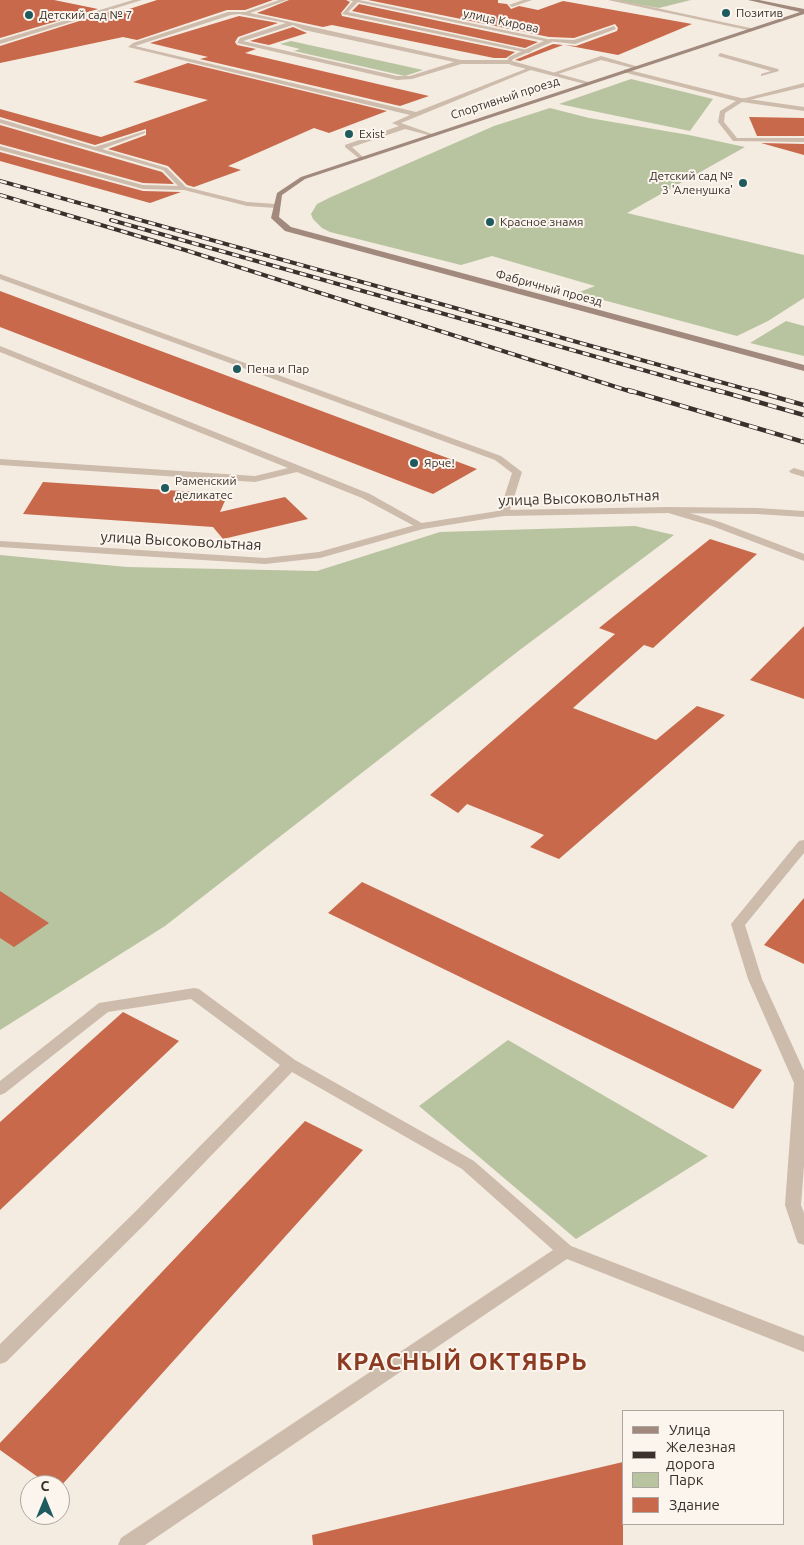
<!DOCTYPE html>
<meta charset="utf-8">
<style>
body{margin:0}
#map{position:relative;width:804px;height:1545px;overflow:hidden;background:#f4ebe1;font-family:Ubuntu,sans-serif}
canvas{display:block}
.legend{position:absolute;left:622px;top:1410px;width:162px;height:115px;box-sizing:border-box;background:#fbf5ee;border:1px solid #aea6a0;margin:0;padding:6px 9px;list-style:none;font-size:15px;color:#3b302b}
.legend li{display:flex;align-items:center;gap:10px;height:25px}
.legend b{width:25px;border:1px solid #aea6a0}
.north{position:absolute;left:20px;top:1475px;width:50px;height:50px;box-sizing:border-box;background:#fbf5ee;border:1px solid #aea6a0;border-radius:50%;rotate:0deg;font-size:14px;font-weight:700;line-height:20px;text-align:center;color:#3b302b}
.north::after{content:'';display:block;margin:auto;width:18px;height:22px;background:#1f5a5e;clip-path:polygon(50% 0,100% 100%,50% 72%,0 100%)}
</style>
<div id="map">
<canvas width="804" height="1545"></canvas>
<ul class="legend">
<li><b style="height:6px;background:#a18a7d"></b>Улица</li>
<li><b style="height:6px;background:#3b302b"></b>Железная дорога</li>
<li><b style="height:14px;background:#b8c4a0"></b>Парк</li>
<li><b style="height:14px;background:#c8694b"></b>Здание</li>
</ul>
<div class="north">С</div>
</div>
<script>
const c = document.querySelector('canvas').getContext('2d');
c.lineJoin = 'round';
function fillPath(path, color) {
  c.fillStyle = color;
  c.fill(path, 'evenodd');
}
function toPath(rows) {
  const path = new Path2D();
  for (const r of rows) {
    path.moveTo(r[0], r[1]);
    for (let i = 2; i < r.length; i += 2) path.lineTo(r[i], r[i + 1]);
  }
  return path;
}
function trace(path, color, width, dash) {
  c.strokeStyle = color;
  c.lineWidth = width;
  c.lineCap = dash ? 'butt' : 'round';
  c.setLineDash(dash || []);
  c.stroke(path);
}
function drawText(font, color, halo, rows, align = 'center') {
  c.font = font + ' Ubuntu,sans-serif';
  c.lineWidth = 4;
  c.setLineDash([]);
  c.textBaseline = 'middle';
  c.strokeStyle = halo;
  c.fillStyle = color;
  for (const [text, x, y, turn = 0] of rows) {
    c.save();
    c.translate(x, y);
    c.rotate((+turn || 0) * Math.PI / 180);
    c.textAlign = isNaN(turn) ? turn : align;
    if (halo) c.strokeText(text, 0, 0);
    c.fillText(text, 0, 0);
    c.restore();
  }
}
fillPath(toPath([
 [613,0,691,0,659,8],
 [291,41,423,70,405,76,294,51,300,49,280,44],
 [631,79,713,99,690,131,559,104],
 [550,108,589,118,689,135,745,147,627,213,804,255,804,298,768,321,737,336,577,293,595,286,492,256,461,265,330,232,322,228,313,219,311,214,317,204,331,197,494,126],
 [786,321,804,326,804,356,750,343],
 [635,526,674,535,521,649,165,926,0,1030,0,555,127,567,317,571,440,532],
 [508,1040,708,1156,576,1239,419,1106]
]), '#b8c4a0');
fillPath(toPath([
 [0,0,54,0,98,9,0,38],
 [157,0,273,0,245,10,227,10,137,40,123,37,0,63,0,46,111,11,117,13],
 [289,0,346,0,350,2,341,13,342,16,515,52,506,58,494,58,332,25,323,27,257,13],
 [368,0,498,0,498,3,507,4,511,9,519,6,538,10,563,1,692,24,618,55,565,45,576,46,617,31,618,28,615,24,574,38,549,37],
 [359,4,538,42,525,48,352,11],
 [239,16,278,23,238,37,235,42,237,45,256,49,245,53,429,96,400,106,200,59,208,57,150,43],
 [293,27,307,33,269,45,250,41],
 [553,44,563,45,520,61,515,60],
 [188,63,387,111,329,133,314,128,228,166,241,170,194,187,187,185,168,166,108,149,146,135,146,129,95,145,0,117,0,109,101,137,208,100,133,82],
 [749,117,804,118,804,136,757,136],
 [0,125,162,172,174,184,143,183,0,144],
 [761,143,804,144,804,155],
 [0,152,143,191,181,192,150,203,0,161],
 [0,291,477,469,433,494,0,327],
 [43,482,228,494,220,512,285,497,308,519,223,539,213,527,23,514],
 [710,539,757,554,653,648,644,645,573,708,656,740,697,706,725,715,559,859,530,847,544,835,467,804,458,813,430,795,615,634,599,628],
 [804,626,804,699,750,680],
 [362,882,762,1070,733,1109,328,913],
 [0,891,49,923,14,947,0,938],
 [804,898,804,964,764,945],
 [123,1012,179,1041,0,1210,0,1122],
 [305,1121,363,1150,60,1487,60,1485,49,1485,0,1450,0,1443],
 [623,1462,623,1545,313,1545,312,1535]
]), '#c8694b');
fillPath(toPath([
 [133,0,142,0,0,44,0,40,133,0],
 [279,0,287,0,250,13,461,60,509,60,512,62,509,64,461,64,412,79,397,80,237,43,240,38,286,23,239,14,231,15,135,46,416,112,528,68,533,69,401,123,432,134,432,136,405,129,352,147,364,158,361,160,345,147,345,145,399,126,392,123,410,115,128,47,133,43,228,12,245,12,279,0],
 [293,25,304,30,454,62,410,76,397,76,243,41,293,25],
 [354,0,359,1,348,12,532,51,529,53,342,14,354,0],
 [523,0,532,0,512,7,509,5,523,0],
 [608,0,619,0,755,29,752,31,608,0],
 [614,26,616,29,575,44,547,41,550,39,574,40,614,26],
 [720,53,778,69,779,71,761,76,761,74,771,71,718,56,720,53],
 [601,56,639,67,636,69,601,60,555,75,550,74,601,56],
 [804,83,804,87,741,102,738,100,804,83],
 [0,119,95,147,145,131,145,133,102,149,167,168,186,187,247,202,276,204,280,206,276,208,247,206,184,190,143,189,0,150,0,146,143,185,178,186,163,170,0,123,0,119],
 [0,274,501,456,522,472,509,513,504,516,499,513,512,473,495,460,0,279,0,274],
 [0,346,370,494,427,526,426,528,418,528,362,498,297,472,255,482,0,465,0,459,255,476,288,468,0,352,0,346],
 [794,468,804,471,804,477,791,473,789,471,794,468],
 [669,507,720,522,804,554,804,561,712,526,665,512,665,508,669,507],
 [804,840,804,853,745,925,762,979,804,1071,804,1166,801,1205,804,1213,804,1245,798,1243,796,1238,785,1205,794,1083,748,979,731,924,799,841,804,840],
 [194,988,199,989,295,1060,474,1161,571,1246,804,1336,804,1352,567,1259,145,1545,118,1545,121,1538,553,1250,462,1169,292,1072,147,1222,6,1362,0,1364,0,1344,135,1212,280,1065,191,999,108,1012,5,1093,0,1095,0,1081,99,1003,194,988]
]), '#cdbbac');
fillPath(toPath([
 [348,0,359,0,552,40,552,42,513,59,512,61,592,83,589,85,511,65,506,62,509,57,544,41,348,0],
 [625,69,741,98,804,107,804,111,742,102,725,113,724,122,737,138,804,138,804,142,733,141,718,122,720,111,736,101,623,72,625,69]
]), '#cdbbac');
fillPath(toPath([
 [669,507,757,508,804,511,804,517,757,514,669,513,504,516,423,529,320,558,265,564,0,547,0,541,265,558,319,552,422,523,504,510,669,507]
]), '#cdbbac');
fillPath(toPath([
 [748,0,759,0,804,9,804,14,305,179,282,195,279,217,291,227,804,365,804,371,285,231,271,218,277,193,301,177,800,12,748,0]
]), '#a18a7d');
const railFar1 = toPath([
 [0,181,756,392],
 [0,195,185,250,632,392],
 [111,220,721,392]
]);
const rail = toPath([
 [628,390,804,442],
 [716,390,804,415],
 [751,390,804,405]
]);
trace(railFar1, '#3b302b', 4);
trace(rail, '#3b302b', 4.5);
trace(railFar1, '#fbf5ee', 2.5, [7]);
trace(rail, '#fbf5ee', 3, [9]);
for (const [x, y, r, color] of [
 [726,13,5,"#1f5a5e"],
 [29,15,5,"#1f5a5e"],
 [349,134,5,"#1f5a5e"],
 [743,183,5,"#1f5a5e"],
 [490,222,5,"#1f5a5e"],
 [237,369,5,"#1f5a5e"],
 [414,463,5,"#1f5a5e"],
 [165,488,5,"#1f5a5e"]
]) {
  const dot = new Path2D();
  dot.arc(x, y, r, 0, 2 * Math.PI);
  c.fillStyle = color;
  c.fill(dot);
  trace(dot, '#fbf5ee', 2);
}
drawText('12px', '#3b302b', '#fbf5ee', [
 ["Позитив",736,13],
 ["Детский сад № 7",39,15],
 ["Exist",359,134],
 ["Детский сад №",733,176,"right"],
 ["3 'Аленушка'",733,190,"right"],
 ["Красное знамя",500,222],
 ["Пена и Пар",247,369],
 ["Ярче!",424,463],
 ["Раменский",175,481],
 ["деликатес",175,495]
], 'left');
drawText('12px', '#3b302b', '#fbf5ee', [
 ["улица Кирова",501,21,12],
 ["Спортивный проезд",505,98,-18],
 ["Фабричный проезд",549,288,15]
]);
drawText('15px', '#3b302b', '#fbf5ee', [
 ["улица Высоковольтная",579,498,-2],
 ["улица Высоковольтная",181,541,3]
]);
c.letterSpacing = '1px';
drawText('bold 24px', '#8c3b22', '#fbf5ee', [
 ["КРАСНЫЙ ОКТЯБРЬ",462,1362]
]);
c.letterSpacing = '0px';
</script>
